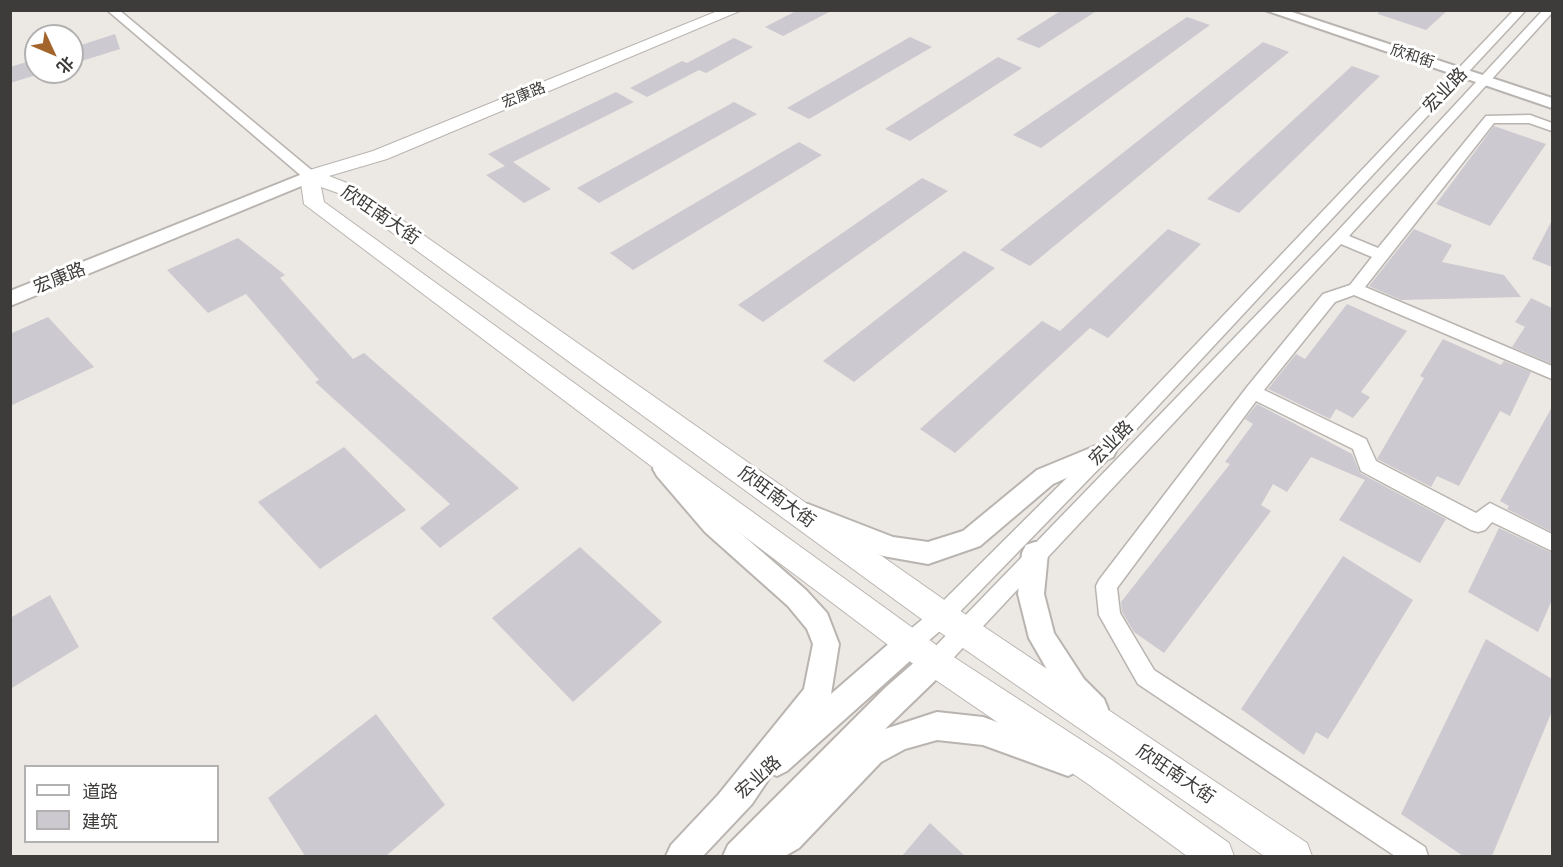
<!DOCTYPE html>
<meta charset="utf-8">
<style>
body{margin:0}
#map{position:relative;width:1563px;height:867px;overflow:hidden;background:#ece8e3;font-family:"Source Serif 4","Noto Sans SC",serif}
canvas{display:block}
.frame{position:absolute;inset:0;border:12px solid #3e3c3a;pointer-events:none}
.legend{position:absolute;left:24px;top:765px;width:195px;height:78px;box-sizing:border-box;background:#fff;border:2px solid #b2b1b0;margin:0;padding:8px 10px;list-style:none;font-size:18px;color:#3e3c3a}
.legend li{display:flex;align-items:center;gap:12px;height:30px}
.legend b{width:30px;border:2px solid #b2b1b0}
.north{position:absolute;left:24px;top:24px;width:60px;height:60px;box-sizing:border-box;background:#fff;border:2px solid #b2b1b0;border-radius:50%;rotate:134deg;font-size:16px;font-weight:700;line-height:24px;text-align:center;color:#3e3c3a}
.north::after{content:'';display:block;margin:auto;width:21px;height:27px;background:#a3652b;clip-path:polygon(50% 0,100% 100%,50% 72%,0 100%)}
</style>
<div id="map">
<canvas width="1563" height="867"></canvas>
<div class="frame"></div>
<ul class="legend">
<li><b style="height:8px;background:#fff"></b>道路</li>
<li><b style="height:16px;background:#cccad0"></b>建筑</li>
</ul>
<div class="north">北</div>
</div>
<script>
const c = document.querySelector('canvas').getContext('2d');
c.lineJoin = 'round';
function fillPath(path, color) {
  c.fillStyle = color;
  c.fill(path, 'evenodd');
}
function toPath(rows) {
  const path = new Path2D();
  for (const r of rows) {
    path.moveTo(r[0], r[1]);
    for (let i = 2; i < r.length; i += 2) path.lineTo(r[i], r[i + 1]);
  }
  return path;
}
function trace(path, color, width, dash) {
  c.strokeStyle = color;
  c.lineWidth = width;
  c.lineCap = dash ? 'butt' : 'round';
  c.setLineDash(dash || []);
  c.stroke(path);
}
function drawText(font, color, halo, rows, align = 'center') {
  c.font = font + ' "Source Serif 4","Noto Sans SC",serif';
  c.lineWidth = 6;
  c.setLineDash([]);
  c.textBaseline = 'middle';
  c.strokeStyle = halo;
  c.fillStyle = color;
  for (const [text, x, y, turn = 0] of rows) {
    c.save();
    c.translate(x, y);
    c.rotate((+turn || 0) * Math.PI / 180);
    c.textAlign = isNaN(turn) ? turn : align;
    if (halo) c.strokeText(text, 0, 0);
    c.fillText(text, 0, 0);
    c.restore();
  }
}
fillPath(toPath([
 [798,10,833,10,783,36,765,27],
 [1062,10,1098,10,1039,48,1016,39],
 [1379,10,1448,10,1426,30,1378,14],
 [1187,17,1210,25,1041,148,1013,135],
 [115,34,120,49,72,64,72,48],
 [910,37,932,47,809,119,787,108],
 [734,38,753,47,706,73,699,70,647,97,630,88,682,61,687,63],
 [1263,42,1289,52,1030,266,1000,250],
 [998,57,1022,68,910,141,885,129],
 [36,59,36,75,10,83,10,67],
 [1352,66,1380,76,1239,213,1207,199],
 [616,92,634,102,513,162,551,189,524,203,486,175,505,166,488,154],
 [734,102,757,114,599,203,577,188],
 [1494,126,1546,144,1490,226,1436,204],
 [799,142,822,155,633,270,610,253],
 [922,178,948,191,763,322,738,305],
 [1552,220,1552,267,1532,259],
 [1168,229,1201,244,1108,338,1090,328,955,453,920,429,1042,321,1060,331],
 [1414,229,1452,245,1442,262,1504,275,1521,297,1401,300,1369,286],
 [238,238,285,275,280,278,353,359,364,353,519,488,440,548,420,528,450,504,315,382,319,380,246,294,208,313,167,270],
 [964,251,995,268,854,382,823,361],
 [1531,298,1552,308,1552,364,1512,347,1525,327,1515,322],
 [1347,304,1407,331,1361,392,1370,397,1353,418,1336,409,1330,419,1268,389,1296,354,1305,359],
 [48,317,94,367,10,406,10,334],
 [1443,339,1501,365,1504,361,1531,372,1510,416,1500,411,1459,486,1437,476,1431,487,1377,459,1424,378,1420,376],
 [1257,404,1352,454,1360,473,1446,519,1420,563,1339,520,1365,480,1311,457,1287,492,1273,484,1261,505,1271,511,1164,653,1134,632,1122,612,1121,602,1230,464,1225,462,1253,424,1245,419],
 [1552,407,1552,532,1507,509,1509,506,1500,501],
 [344,447,406,510,320,569,258,502],
 [1499,528,1552,553,1552,600,1538,632,1468,592],
 [580,547,662,622,573,702,492,618],
 [1343,556,1413,600,1328,739,1316,732,1304,755,1241,709],
 [50,595,79,647,10,689,10,618],
 [1486,639,1552,679,1552,711,1492,856,1463,856,1401,814],
 [376,714,445,805,386,856,305,856,268,798],
 [930,823,965,856,902,856]
]), '#cccad0');
const minor = toPath([
 [107,10,119,10,315,173,315,179,305,179,107,10],
 [1514,10,1526,10,1117,450,949,623,918,650,910,653,902,650,899,643,902,636,935,609,1105,440,1514,10],
 [1543,10,1552,10,1552,13,1349,236,1378,248,1486,116,1530,115,1552,123,1552,131,1529,123,1494,123,1365,287,1552,366,1552,379,1354,295,1335,302,1264,390,1366,439,1376,461,1476,513,1490,503,1552,534,1552,551,1492,522,1485,530,1478,532,1471,530,1361,471,1353,449,1256,401,1117,588,1120,613,1154,670,1425,847,1428,856,1395,856,1138,684,1099,615,1096,586,1099,580,1247,387,1323,294,1350,285,1372,257,1341,244,943,669,935,672,927,669,924,662,927,655,1334,235,1543,10]
]);
const tertiary = toPath([
 [1265,10,1286,10,1552,98,1552,108,1265,10],
 [310,171,316,172,319,176,316,180,10,306,10,291,310,171],
 [1105,442,1113,445,1116,451,1113,457,1053,484,980,546,928,564,883,556,799,521,796,514,799,507,808,504,893,537,928,542,963,531,1037,470,1105,442],
 [665,460,673,462,723,518,806,590,827,613,839,644,831,694,900,634,910,630,920,634,923,643,920,652,787,771,777,776,772,774,752,804,703,856,666,856,671,845,718,795,804,689,813,644,807,629,788,606,705,532,657,476,653,469,657,462,665,460],
 [1035,542,1044,545,1048,553,1044,594,1054,633,1084,679,1104,699,1108,709,1104,719,1094,723,1084,719,1064,699,1029,638,1018,594,1022,553,1026,545,1035,542],
 [935,649,945,653,949,662,945,671,885,729,937,712,983,717,1078,751,1083,761,1078,771,1068,776,983,745,937,740,905,749,881,762,799,848,785,856,723,856,728,845,886,687,925,653,935,649]
]);
const secondary = toPath([
 [720,10,742,10,387,159,329,176,352,185,953,606,1307,843,1312,856,1264,856,931,626,338,193,321,187,324,202,946,652,1112,760,1229,843,1234,856,1187,856,1088,784,924,672,304,204,300,176,303,172,373,151,720,10]
]);
trace(minor, '#b9b4b0', 3);
trace(tertiary, '#b9b4b0', 4);
trace(secondary, '#b9b4b0', 2);
fillPath(minor, '#fff');
fillPath(tertiary, '#fff');
fillPath(secondary, '#fff');
drawText('15px', '#3e3c3a', '#fff', [
 ["欣和街",1412,57,18],
 ["宏康路",524,96,-22]
]);
drawText('18px', '#3e3c3a', '#fff', [
 ["宏业路",1446,91,-46],
 ["欣旺南大街",380,216,34],
 ["宏康路",60,279,-22],
 ["宏业路",1112,444,-46],
 ["欣旺南大街",776,498,36],
 ["欣旺南大街",1175,775,34],
 ["宏业路",759,778,-42]
]);
</script>
